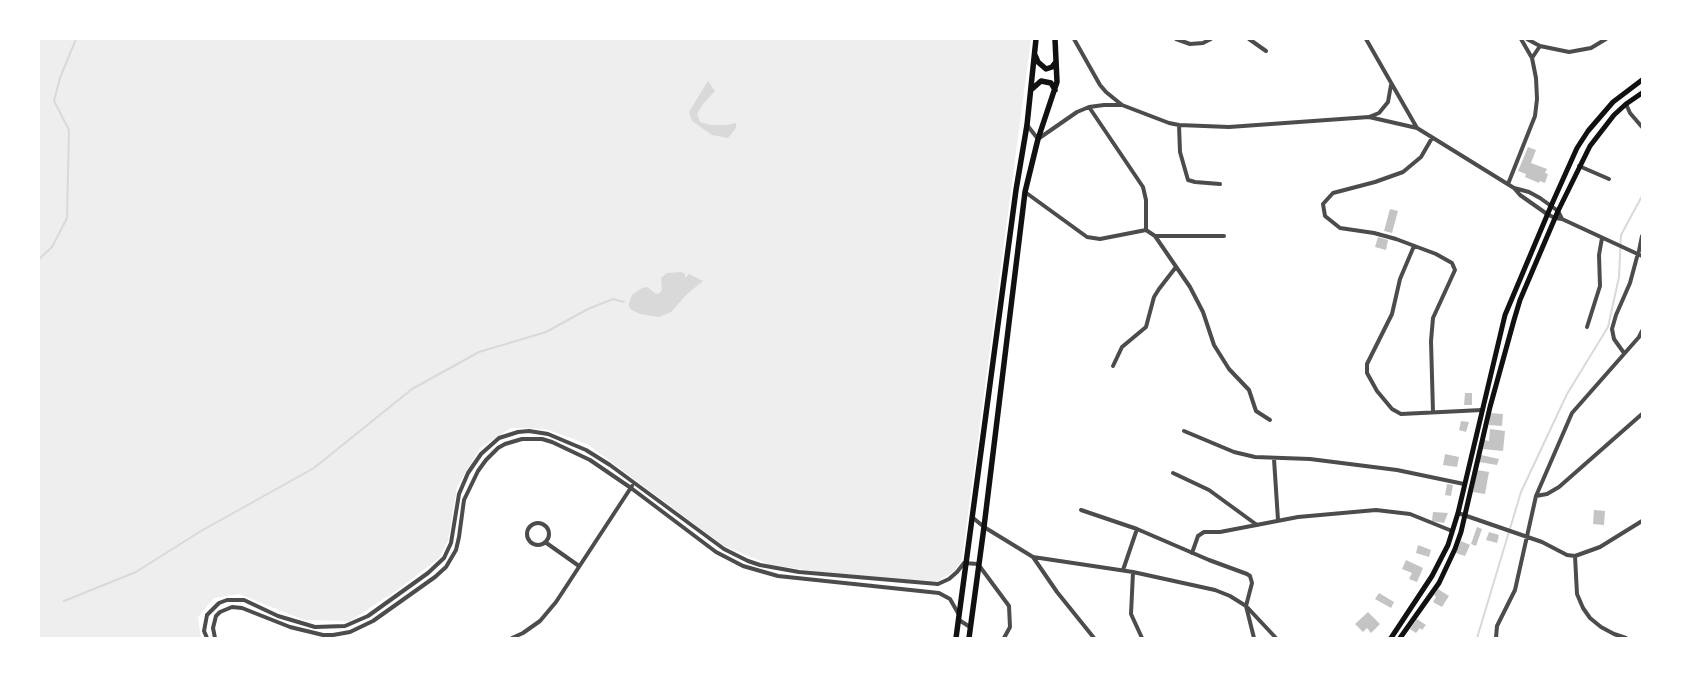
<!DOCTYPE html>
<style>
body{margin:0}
#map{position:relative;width:1681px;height:677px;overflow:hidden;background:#fff;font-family:Poppins,sans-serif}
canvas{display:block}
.frame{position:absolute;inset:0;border:40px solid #fff;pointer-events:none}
</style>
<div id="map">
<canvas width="1681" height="677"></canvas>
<div class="frame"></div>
</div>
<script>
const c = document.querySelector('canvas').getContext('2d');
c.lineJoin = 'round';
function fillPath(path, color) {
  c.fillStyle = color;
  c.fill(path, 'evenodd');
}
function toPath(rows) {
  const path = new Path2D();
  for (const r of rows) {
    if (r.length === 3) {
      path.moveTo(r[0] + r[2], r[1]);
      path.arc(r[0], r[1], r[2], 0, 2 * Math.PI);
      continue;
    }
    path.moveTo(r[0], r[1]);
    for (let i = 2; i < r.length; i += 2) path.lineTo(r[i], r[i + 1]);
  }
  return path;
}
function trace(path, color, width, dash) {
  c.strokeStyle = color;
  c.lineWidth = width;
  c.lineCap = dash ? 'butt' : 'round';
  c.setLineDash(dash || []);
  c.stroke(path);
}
fillPath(toPath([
 [39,39,1031,39,962,560,954,571,938,581,858,577,771,565,724,546,587,444,546,429,511,428,480,448,457,487,448,541,439,558,400,588,350,621,304,620,239,594,214,598,198,617,201,638,39,638]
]), '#eee');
fillPath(toPath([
 [708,81,715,91,703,104,697,114,700,122,711,125,726,125,736,123,736,128,728,138,712,135,692,121,689,112],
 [682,272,685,274,685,278,689,274,703,281,687,294,671,312,659,317,640,314,632,310,629,307,629,303,632,295,642,288,647,287,656,294,660,293,662,290,661,278,667,273]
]), '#d9d9d9');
trace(toPath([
 [39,259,52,247,67,218,69,130,54,101,60,78,76,39],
 [64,601,136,572,201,531,314,468,412,389,479,352,546,332,588,309,613,299,624,302],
 [1477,638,1521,492,1567,394,1608,327,1619,277,1621,235,1642,196]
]), '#d9d9d9', 2);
fillPath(toPath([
 [1528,147,1536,150,1531,163,1547,169,1545,173,1548,174,1545,183,1540,181,1539,183,1525,177,1526,174,1518,171],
 [1390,209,1398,211,1392,233,1384,231],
 [1378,237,1388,240,1386,250,1375,247],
 [1465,393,1472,393,1472,405,1464,405],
 [1490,413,1503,414,1502,426,1489,425],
 [1461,421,1469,422,1466,432,1459,430],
 [1490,429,1505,431,1503,451,1483,449,1484,440,1489,441],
 [1445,454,1459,457,1457,467,1443,465],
 [1481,455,1499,459,1497,465,1479,462],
 [1477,470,1489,472,1485,494,1473,492],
 [1447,484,1453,485,1451,496,1445,495],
 [1594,510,1605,511,1604,525,1593,524],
 [1433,512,1448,513,1444,523,1432,521],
 [1477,527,1482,529,1476,546,1471,544],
 [1489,532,1499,535,1497,543,1486,540],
 [1461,541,1470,545,1465,556,1456,553],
 [1418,545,1431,550,1429,557,1416,553],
 [1406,560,1423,568,1417,582,1409,579,1412,573,1402,569],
 [1438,589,1449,596,1442,607,1433,602,1436,597,1434,595],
 [1379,593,1394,602,1391,608,1375,599],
 [1368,612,1380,624,1371,633,1367,628,1363,632,1355,624],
 [1417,619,1426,625,1422,630,1420,628,1416,633,1410,629]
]), '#c4c4c4');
trace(toPath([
 [1074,39,1100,85,1106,92,1122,105],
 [1176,39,1190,44,1203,43,1211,39],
 [1249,39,1266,51],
 [1366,39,1417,128],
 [1527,39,1540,46,1569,52,1591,48,1606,39],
 [1532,58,1540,46],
 [1626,104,1630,113,1642,127],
 [1089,107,1143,187,1146,200,1146,230],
 [1369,117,1379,113,1388,102,1391,85],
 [1027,125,1038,139,1077,112,1089,107,1104,105,1122,105,1169,123,1179,125,1229,127,1369,117,1417,128,1514,188,1529,192,1540,198,1558,211,1562,219],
 [1179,125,1180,152,1188,180,1195,182,1220,184],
 [1432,138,1421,157,1403,172,1375,182,1333,193,1323,204,1325,216,1340,228,1374,233,1396,239,1436,254,1452,263,1455,270,1433,318,1431,341,1433,412],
 [1579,166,1609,179],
 [1508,184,1535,116,1537,99,1536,78,1532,58,1521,39],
 [1514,188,1520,195,1547,214,1555,218,1562,219,1642,256],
 [1025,192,1087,237,1100,239,1146,230],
 [1146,230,1155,236,1190,287,1203,312,1214,345,1229,369,1249,390,1256,411,1270,420],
 [1156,236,1224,236],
 [1414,246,1400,279,1392,314,1367,364,1367,373,1377,391,1392,409,1401,414,1482,410],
 [1639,251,1642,236],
 [1587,327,1600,286,1599,255,1602,238],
 [1624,353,1614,339,1612,329,1616,315,1630,283,1637,257],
 [1113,366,1122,347,1146,327,1154,297,1159,289,1176,267],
 [1184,431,1234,452,1255,457,1310,459,1397,470,1464,484],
 [1274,459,1278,520],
 [1173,473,1209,490,1257,525],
 [1536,496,1547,494,1559,487,1642,414],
 [1081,510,1137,529,1209,560,1247,574,1250,576,1252,583,1246,606,1254,638],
 [1458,513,1542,542,1567,555,1575,556,1600,547,1642,521],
 [972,517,984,527,1033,557,1057,592,1094,638],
 [538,534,11],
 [545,542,579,566],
 [1192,553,1198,536,1204,532,1220,532,1298,517,1376,510,1410,514,1452,531],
 [1575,556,1577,594,1583,608,1590,618,1601,627,1614,634,1626,638],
 [1033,557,1133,572,1215,590,1230,596,1246,606,1276,638],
 [1123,570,1137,529],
 [1133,572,1131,614,1142,638],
 [959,620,970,627],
 [207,638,204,631,207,615,219,603,227,600,244,600,278,616,315,627,345,626,368,616,428,573,444,558,451,543,459,494,468,473,481,454,499,438,518,432,529,431,548,434,586,450,610,465,724,549,748,561,760,565,799,572,938,584,949,579,957,572,964,563,978,564,1009,606,1010,627,1004,638],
 [215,638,213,628,216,616,220,612,232,607,242,608,290,627,323,635,333,635,350,632,373,621,435,577,446,567,456,550,459,537,464,500,478,471,486,460,498,448,505,444,522,439,542,439,552,442,590,460,631,488,716,552,743,566,778,576,939,593,950,599,958,613],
 [512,638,523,633,540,621,556,602,632,486],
 [1496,638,1497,626,1515,590,1536,496,1572,413,1639,337,1642,331]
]), '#4c4c4c', 4);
trace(toPath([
 [1391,638,1432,576,1448,545,1458,513,1505,315,1551,206,1577,148,1588,131,1613,102,1642,80],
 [1400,638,1439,583,1455,549,1461,532,1490,407,1514,320,1520,300,1558,211,1590,146,1614,115,1626,104,1642,93]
]), '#111', 5);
trace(toPath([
 [1035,55,1038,62,1046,69,1052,67,1056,62],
 [1032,89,1041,81,1051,83,1055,90],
 [956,638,1016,190,1027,125,1036,39],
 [969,638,984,527,1025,192,1038,139,1057,82,1055,39]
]), '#111', 5.5);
</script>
